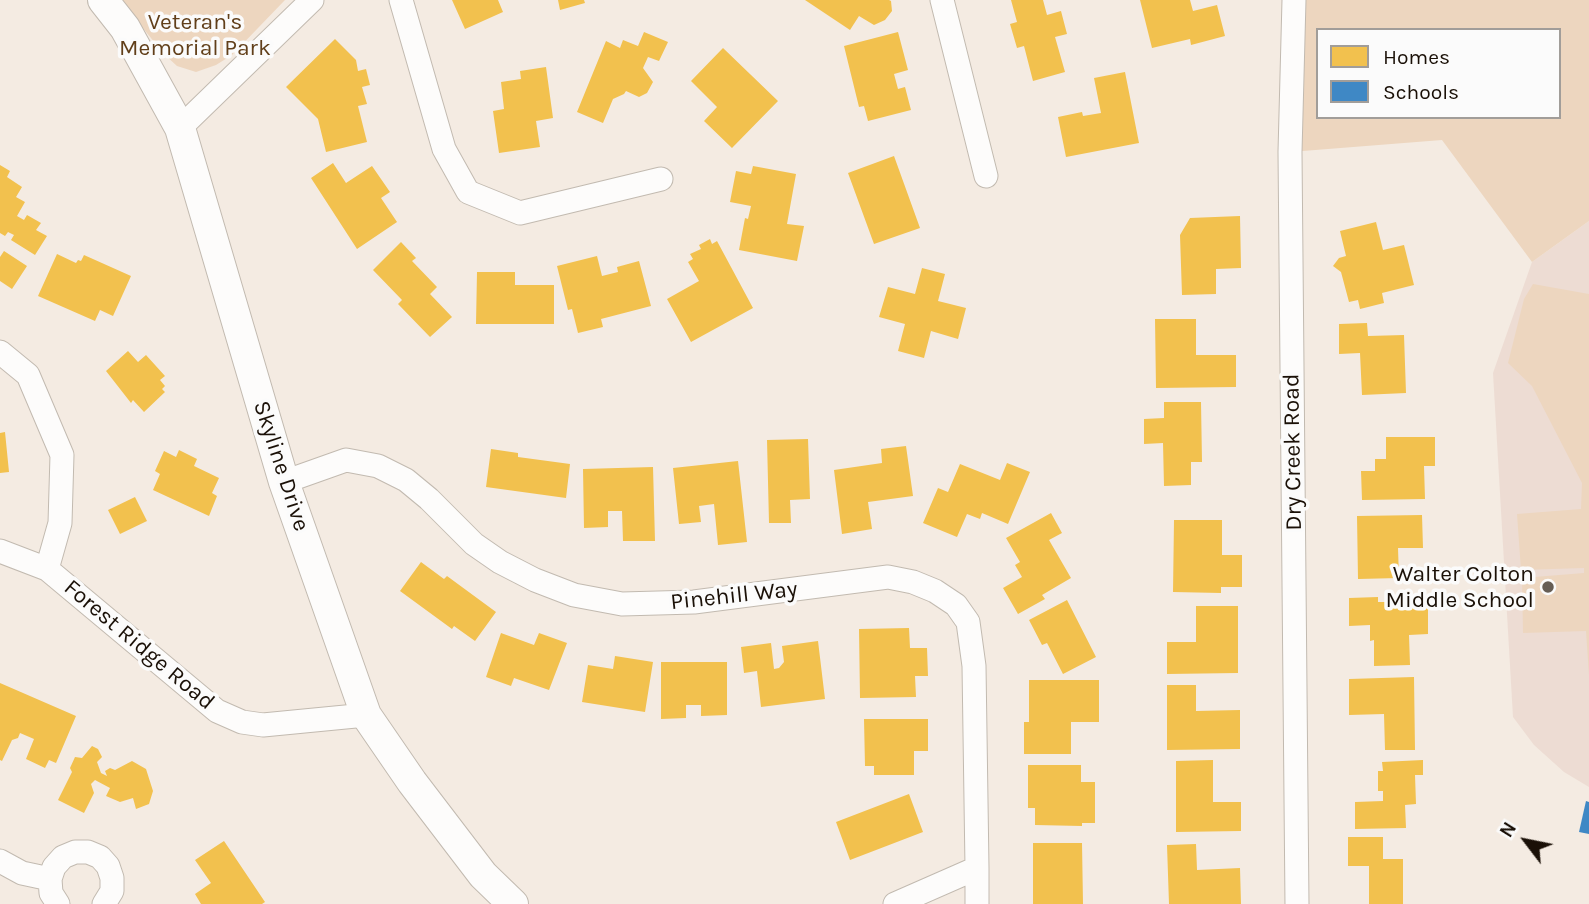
<!DOCTYPE html>
<style>
body{margin:0}
#map{position:relative;width:1589px;height:904px;overflow:hidden;background:#f4ebe2;font-family:Karla,sans-serif}
canvas{display:block}
.legend{position:absolute;left:1316px;top:28px;width:245px;height:91px;box-sizing:border-box;background:#fbfbfb;border:2px solid #a19d99;margin:0;padding:9px 12px;list-style:none;font-size:21px;color:#1a1007}
.legend li{display:flex;align-items:center;gap:14px;height:35px}
.legend b{width:35px;border:2px solid #a19d99}
.north{position:absolute;left:1491px;top:806px;width:70px;height:70px;-webkit-text-stroke:5px #fbfbfb;paint-order:stroke;rotate:302deg;font-size:19px;font-weight:700;line-height:28px;text-align:center;color:#1a1007}
.north::after{content:'';display:block;margin:auto;width:24px;height:32px;background:#1a1007;clip-path:polygon(50% 0,100% 100%,50% 72%,0 100%)}
</style>
<div id="map">
<canvas width="1589" height="904"></canvas>
<ul class="legend">
<li><b style="height:19px;background:#f2c14e"></b>Homes</li>
<li><b style="height:19px;background:#3f88c5"></b>Schools</li>
</ul>
<div class="north">N</div>
</div>
<script>
const c = document.querySelector('canvas').getContext('2d');
c.lineJoin = 'round';
function fillPath(path, color) {
  c.fillStyle = color;
  c.fill(path, 'evenodd');
}
function toPath(rows) {
  const path = new Path2D();
  for (const r of rows) {
    path.moveTo(r[0], r[1]);
    for (let i = 2; i < r.length; i += 2) path.lineTo(r[i], r[i + 1]);
  }
  return path;
}
function trace(path, color, width, dash) {
  c.strokeStyle = color;
  c.lineWidth = width;
  c.lineCap = dash ? 'butt' : 'round';
  c.setLineDash(dash || []);
  c.stroke(path);
}
function drawText(font, color, halo, rows, align = 'center') {
  c.font = font + ' Karla,sans-serif';
  c.lineWidth = 7;
  c.setLineDash([]);
  c.textBaseline = 'middle';
  c.strokeStyle = halo;
  c.fillStyle = color;
  for (const [text, x, y, turn = 0] of rows) {
    c.save();
    c.translate(x, y);
    c.rotate((+turn || 0) * Math.PI / 180);
    c.textAlign = isNaN(turn) ? turn : align;
    if (halo) c.strokeText(text, 0, 0);
    c.fillText(text, 0, 0);
    c.restore();
  }
}
fillPath(toPath([
 [1589,221,1589,787,1564,772,1534,745,1513,717,1493,373,1532,262]
]), '#eddcd3');
fillPath(toPath([
 [120,0,285,0,232,55,216,65,196,72,177,66,164,54],
 [1294,0,1589,0,1589,221,1532,262,1442,140,1290,152],
 [1318,30,1559,30,1559,117,1318,117],
 [1533,284,1589,294,1589,675,1586,631,1523,633,1522,578,1584,573,1584,568,1521,570,1517,514,1581,509,1582,483,1532,386,1508,363,1524,299]
]), '#edd6bf');
fillPath(toPath([
 [452,0,498,0,503,12,465,29],
 [558,0,584,0,585,3,560,10],
 [805,0,889,0,891,1,892,11,885,20,874,25,859,16,850,30],
 [1011,0,1043,0,1047,15,1061,11,1067,34,1055,37,1065,72,1033,81,1024,46,1017,48,1010,24,1017,22],
 [1140,0,1190,0,1193,11,1217,5,1225,36,1191,45,1190,39,1152,48],
 [644,32,668,42,659,61,648,57,643,68,653,82,647,93,639,97,626,91,624,94,613,99,603,123,577,112,606,41,620,48,623,40,638,46],
 [898,32,908,70,894,74,898,89,905,87,911,110,868,121,864,106,859,107,844,46],
 [335,39,356,60,358,71,366,69,370,85,362,87,367,104,358,106,367,142,326,152,318,119,286,87],
 [723,48,778,101,732,148,704,121,717,107,691,81],
 [546,67,553,118,536,121,540,147,499,153,493,111,504,109,501,82,521,79,520,71],
 [1125,72,1139,143,1066,157,1058,117,1082,112,1083,116,1101,113,1094,78],
 [894,156,920,228,874,244,848,173],
 [333,163,346,183,372,166,390,192,381,198,397,222,357,249,311,178],
 [0,165,10,171,7,177,22,187,16,197,25,202,17,216,24,220,27,215,41,223,36,230,47,236,35,255,11,240,14,235,8,232,5,236,0,233],
 [753,166,796,174,787,224,804,226,797,261,739,250,745,218,748,219,751,206,730,202,736,171,751,174],
 [1240,216,1241,268,1216,269,1216,294,1182,295,1180,235,1190,218],
 [1376,222,1383,250,1404,245,1414,285,1382,293,1384,303,1360,309,1358,300,1349,302,1341,272,1333,266,1339,258,1346,256,1340,231],
 [710,239,712,244,717,241,753,308,691,342,667,299,699,281,688,262,693,259,690,254,701,249,699,245],
 [401,242,416,258,412,261,437,287,430,294,452,317,430,337,398,304,402,300,373,270],
 [4,251,27,266,12,289,0,281,0,257],
 [57,254,76,263,78,260,81,261,84,255,131,276,113,316,100,310,95,321,38,296],
 [597,256,602,276,618,272,617,267,639,261,651,306,601,319,603,327,578,333,572,309,568,310,557,266],
 [922,268,945,274,938,301,966,308,958,339,931,331,924,358,898,351,905,324,879,317,888,287,915,294],
 [477,272,515,272,515,285,554,285,554,324,476,324],
 [1155,319,1196,319,1196,355,1236,355,1236,387,1156,388],
 [1367,323,1368,336,1404,335,1406,393,1362,395,1360,353,1339,354,1339,324],
 [128,351,138,362,146,355,165,376,160,380,165,386,162,389,165,392,144,412,133,400,131,403,106,371],
 [1164,402,1201,402,1202,462,1191,462,1191,485,1164,486,1163,443,1144,444,1144,419,1164,418],
 [5,432,9,472,0,473,0,433],
 [1386,437,1435,437,1435,466,1424,466,1425,499,1362,500,1361,471,1375,471,1375,459,1386,459],
 [808,439,810,499,790,500,791,523,769,523,767,440],
 [906,446,913,496,868,502,872,529,842,534,834,470,882,463,881,449],
 [491,449,518,453,518,457,570,464,566,498,486,487],
 [179,450,197,459,194,466,219,478,212,493,217,496,209,516,153,490,160,474,155,471,164,451,176,457],
 [738,461,747,542,718,545,714,504,699,506,701,522,679,524,673,468],
 [1007,463,1030,472,1008,524,982,513,980,519,967,514,957,537,923,523,938,488,948,492,960,464,1000,480],
 [653,467,655,541,623,541,622,511,608,511,608,527,584,528,583,469],
 [135,497,147,521,120,534,108,510],
 [1051,513,1062,533,1049,540,1071,578,1042,595,1045,599,1018,614,1003,588,1022,577,1015,565,1020,562,1006,538],
 [1422,515,1423,548,1398,548,1399,578,1358,579,1357,516],
 [1174,520,1222,520,1222,555,1242,555,1242,587,1221,587,1221,593,1173,592],
 [421,562,444,579,447,576,496,612,475,641,454,626,452,629,400,591],
 [1378,597,1378,602,1410,602,1410,597,1428,597,1428,634,1409,635,1410,665,1374,666,1374,640,1370,641,1370,625,1349,626,1349,598],
 [1067,600,1096,657,1063,674,1047,643,1042,645,1029,620],
 [1196,606,1238,606,1238,673,1167,674,1167,642,1196,642],
 [909,628,910,648,927,648,928,676,915,676,916,697,860,698,859,629],
 [501,633,534,645,539,633,567,643,549,690,514,678,511,686,486,677],
 [818,641,825,699,761,707,757,671,744,673,741,647,771,643,774,669,779,668,784,662,782,646],
 [615,656,653,662,645,712,582,702,588,665,613,669],
 [661,662,727,662,727,715,701,716,701,705,686,705,686,718,661,719],
 [1414,677,1415,750,1385,750,1384,714,1349,715,1349,679],
 [1029,680,1099,680,1099,722,1071,722,1071,754,1024,754,1024,722,1029,722],
 [0,683,76,716,56,763,49,760,45,768,26,759,34,739,20,733,18,738,12,740,2,761,0,760],
 [1167,685,1196,685,1196,711,1240,710,1240,749,1167,750],
 [864,719,928,719,928,751,914,751,914,775,874,775,874,766,865,766],
 [92,746,98,749,102,757,97,762,101,773,107,776,105,771,110,768,115,770,132,761,146,769,153,791,149,804,136,809,133,798,120,802,106,796,110,788,95,780,91,784,94,793,84,813,58,800,72,772,70,768,75,757,82,758],
 [1213,760,1213,802,1241,802,1241,831,1176,832,1176,761],
 [1423,760,1423,775,1415,775,1416,804,1405,805,1406,828,1355,829,1355,802,1383,801,1383,791,1378,791,1378,771,1383,771,1382,762],
 [1028,765,1081,765,1081,782,1095,782,1095,823,1082,823,1082,826,1035,825,1035,808,1028,808],
 [909,794,923,832,850,860,836,822],
 [1348,837,1383,837,1383,859,1403,859,1403,904,1369,904,1369,866,1348,866],
 [224,841,265,902,262,904,201,904,195,894,211,883,195,860],
 [1033,843,1082,843,1083,904,1033,904],
 [1196,844,1197,870,1240,868,1241,904,1169,904,1167,845]
]), '#f2c14e');
fillPath(toPath([
 [1586,801,1589,802,1589,834,1579,832]
]), '#3f88c5');
const minor = toPath([
 [401,0,444,149,468,192,520,213,661,179],
 [942,0,986,176],
 [1294,0,1290,152,1297,904],
 [180,128,312,0],
 [0,352,28,375,62,455,60,523,47,569],
 [284,482,346,460,378,466,406,480,429,499,474,544,500,562,535,580,574,595,622,604,694,602,888,577,913,582,935,591,956,605,968,622,974,666,977,868],
 [0,551,47,569,217,711,242,722,263,725,366,715],
 [0,861,22,873,50,879],
 [58,904,51,893,50,879,54,867,63,857,75,852,88,852,100,857,108,866,112,878,112,891,104,904],
 [895,904,977,868,977,904]
]);
const tertiary = toPath([
 [103,0,125,28,180,128,284,482,366,715,412,782,483,875,513,904]
]);
trace(minor, '#c2bab0', 25);
trace(tertiary, '#c2bab0', 32);
trace(minor, '#fdfcfb', 23);
trace(tertiary, '#fdfcfb', 30);
for (const [x, y, r, color] of [
 [1548,587,7,"#665d54"]
]) {
  const dot = new Path2D();
  dot.arc(x, y, r, 0, 2 * Math.PI);
  c.fillStyle = color;
  c.fill(dot);
  trace(dot, '#fbfbfb', 2.5);
}
drawText('23px', '#613f1a', '#fbfbfb', [
 ["Veteran's",195,22],
 ["Memorial Park",195,48]
]);
drawText('23px', '#1a1007', '#fbfbfb', [
 ["Dry Creek Road",1293,452,-91],
 ["Skyline Drive",281,466,72],
 ["Pinehill Way",734,596,-6],
 ["Forest Ridge Road",139,645,40]
]);
drawText('23px', '#1a1007', '#fbfbfb', [
 ["Walter Colton",1534,574],
 ["Middle School",1534,600]
], 'right');
</script>
